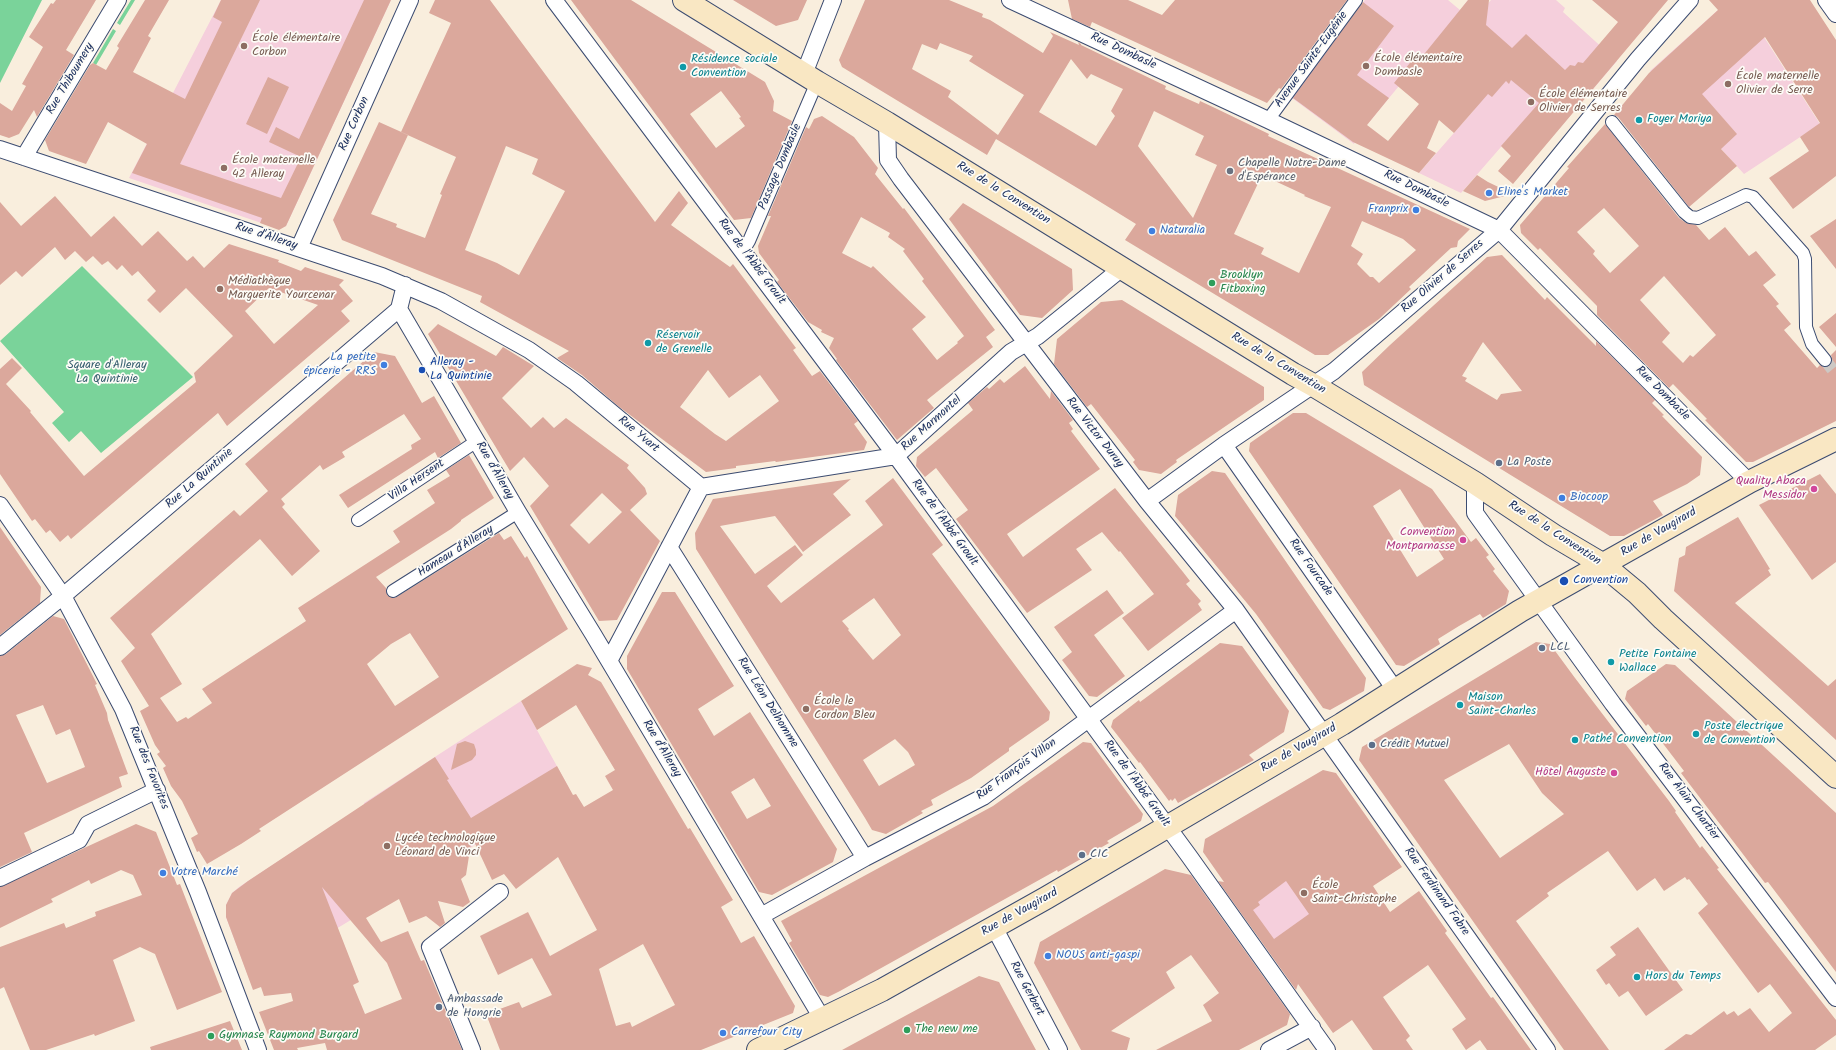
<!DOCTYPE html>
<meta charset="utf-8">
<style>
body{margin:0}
canvas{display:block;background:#f9eedd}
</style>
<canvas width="1836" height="1050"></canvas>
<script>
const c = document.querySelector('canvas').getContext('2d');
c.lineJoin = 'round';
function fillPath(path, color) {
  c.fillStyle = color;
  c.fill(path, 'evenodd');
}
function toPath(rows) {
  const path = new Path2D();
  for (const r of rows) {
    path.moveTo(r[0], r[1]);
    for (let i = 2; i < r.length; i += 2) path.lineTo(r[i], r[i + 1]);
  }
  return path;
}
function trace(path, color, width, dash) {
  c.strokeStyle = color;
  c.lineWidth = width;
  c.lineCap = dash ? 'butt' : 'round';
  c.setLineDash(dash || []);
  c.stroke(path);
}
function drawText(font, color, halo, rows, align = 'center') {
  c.font = font + ' Kalam,sans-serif';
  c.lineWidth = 3.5;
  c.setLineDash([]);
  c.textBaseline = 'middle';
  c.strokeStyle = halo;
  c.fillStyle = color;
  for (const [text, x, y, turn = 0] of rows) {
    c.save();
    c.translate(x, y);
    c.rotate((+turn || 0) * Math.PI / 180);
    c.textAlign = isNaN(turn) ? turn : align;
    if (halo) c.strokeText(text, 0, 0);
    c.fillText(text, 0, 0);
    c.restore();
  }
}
fillPath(toPath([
 [221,0,391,0,286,226,279,229,129,178],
 [1365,0,1448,0,1460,10,1468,0,1483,9,1491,0,1556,0,1565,8,1563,12,1617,61,1551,138,1527,117,1461,193,1419,173,1474,110,1427,52,1361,132,1359,131,1354,144,1292,98],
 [1718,10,1753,20,1820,124,1744,174,1650,71],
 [521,701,569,788,250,981,226,917,226,905,232,893,239,887,364,805,364,803],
 [1307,849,1358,864,1276,954,1237,899]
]), '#f5cfdc');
fillPath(toPath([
 [0,0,42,0,0,83],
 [131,0,135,0,120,25,117,23],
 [113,29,116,31,96,65,93,63],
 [82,266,193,377,101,453,81,431,69,442,52,423,64,412,0,341]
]), '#7ad39a');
fillPath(toPath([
 [56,0,96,0,66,50,74,55,37,117,34,110,19,134,9,138,0,135,0,103,12,111,26,86,22,84,43,47,29,37,51,3,53,4],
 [145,0,169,0,148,36,151,38,133,72,185,99,222,22,213,17,221,0,260,0,180,164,281,198,301,157,269,142,276,127,299,139,364,0,391,0,286,226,279,230,260,223,262,218,132,173,147,144,108,122,86,164,49,151,45,140,90,65,93,63,106,70,119,48,117,46],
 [435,0,490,0,655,222,679,191,688,203,671,225,730,267,733,264,796,348,793,350,812,376,820,371,858,421,854,424,867,442,864,450,776,462,775,461,736,466,736,468,706,472,618,406,582,375,557,358,569,351,480,302,482,296,342,240,333,220,379,122,408,135,371,214,397,224,396,227,425,238,442,195,440,194,456,157,401,132,451,23,429,13],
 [506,146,538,159,532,174,565,191,519,275,497,263,465,250],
 [708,370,729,398,760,375,779,401,726,441,715,434,680,407],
 [571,0,631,0,765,82,774,101,773,111,792,121,751,218,734,220],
 [721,91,741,117,739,118,745,126,716,148,690,114],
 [733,0,807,0,798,20,776,26],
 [865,0,949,0,983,14,982,17,990,20,1043,53,1053,36,1050,32,1079,45,1078,42,1081,44,1081,45,1166,86,1165,89,1199,104,1200,101,1215,108,1269,134,1268,136,1470,229,1458,241,1457,247,1451,248,1409,287,1411,289,1379,319,1328,355,1315,355,1125,240,1136,224,1089,195,996,139,987,155,842,67,839,60],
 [940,43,973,56,969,61,1024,95,998,135,948,97,951,91,912,69,922,44,937,50],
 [1071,59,1087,79,1091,74,1123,89,1111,111,1115,116,1096,146,1039,112],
 [1154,111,1204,136,1195,155,1217,165,1193,218,1138,146],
 [1262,175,1305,195,1304,196,1331,207,1299,273,1261,254,1264,248,1234,234],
 [1362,221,1403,239,1416,250,1379,283,1373,277,1370,277,1357,264,1363,254,1351,246],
 [1068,0,1128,0,1162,15,1175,0,1347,0,1281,89,1279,88,1267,103,1092,22,1090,27,1072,19],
 [1468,0,1489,0,1486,25,1512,48,1526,34,1565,70,1570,65,1575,66,1578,62,1583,63,1618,22,1592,0,1668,0,1513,184,1498,171,1511,156,1501,146,1539,103,1511,80,1509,84,1506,81,1492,97,1488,94,1454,133,1439,120,1427,148,1436,153,1419,173,1353,142,1293,98,1363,2,1394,26,1357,75,1389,98,1367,125,1388,141,1419,104,1394,83,1417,54,1421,58],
 [1709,0,1810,0,1836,40,1836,176,1793,209,1769,178,1809,151,1800,137,1820,123,1765,37,1702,94,1737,134,1721,149,1737,166,1689,207,1618,117,1614,115,1649,73,1718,10],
 [268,77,289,87,267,134,246,124],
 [822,116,854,137,878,168,875,174,903,209,904,208,995,330,986,337,993,347,927,400,934,408,897,440,836,360,837,359,829,348,834,338,821,332,822,330,808,322,777,282,779,280,759,253,758,246,771,216,768,216,806,127,809,129,814,119],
 [861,217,890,233,888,237,905,249,903,251,924,279,922,281,964,336,957,342,958,343,937,360,912,329,926,317,873,266,871,268,842,253],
 [1605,124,1679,218,1686,223,1696,225,1709,240,1725,227,1749,256,1756,251,1776,275,1763,285,1779,304,1776,306,1791,324,1784,330,1817,368,1820,365,1826,367,1830,366,1832,359,1831,355,1836,350,1836,421,1753,462,1746,462,1705,420,1707,419,1673,384,1669,388,1597,315,1597,306,1540,248,1538,250,1521,233,1520,225,1569,168,1567,167],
 [1604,208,1639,246,1610,273,1593,254,1595,251,1577,232],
 [1664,276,1716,335,1693,357,1690,355,1683,363,1662,342,1670,333,1640,300],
 [1477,175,1488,182,1513,194,1485,201,1463,191],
 [55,196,91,237,114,216,142,246,158,231,187,261,193,256,204,268,229,244,279,260,278,262,301,271,305,267,344,280,339,285,353,301,341,311,350,321,227,426,218,413,71,539,68,535,60,542,50,530,46,533,35,519,32,521,0,474,0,369,12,358,22,368,6,384,31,411,30,412,84,476,196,382,194,373,233,336,186,288,160,313,147,300,156,291,138,271,132,276,122,265,117,270,108,261,102,265,93,256,86,262,75,251,65,260,55,247,22,277,16,271,0,285,0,202,21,226],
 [269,288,318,305,274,344,245,311],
 [963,203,1072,269,1073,290,1042,318,1020,315,949,219],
 [1836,219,1836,269,1810,236],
 [1502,255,1545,300,1547,297,1596,346,1596,341,1655,400,1652,403,1664,415,1662,416,1702,457,1700,475,1687,484,1653,501,1663,515,1624,536,1610,536,1364,385,1362,372,1390,345,1487,257],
 [1483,342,1522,391,1501,394,1497,400,1465,381,1467,378,1462,376],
 [1122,300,1264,387,1264,400,1176,460,1177,462,1161,474,1139,470,1133,462,1135,460,1091,404,1087,407,1054,364,1057,339,1101,302],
 [1836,313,1836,347,1819,327],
 [438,324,496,356,503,347,534,366,502,398,531,428,543,417,554,428,566,418,629,465,627,468,645,488,647,494,630,510,660,541,617,620,599,621,530,506,549,486,524,457,510,471,428,334],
 [602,493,622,512,589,544,570,525],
 [374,352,395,356,422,403,434,396,461,443,438,458,435,452,348,508,339,495,412,449,411,445,421,439,404,414,342,452,345,457,323,470,320,465,281,499,285,504,282,507,320,551,292,576,260,539,151,634,182,684,160,698,177,722,186,717,188,719,212,703,202,689,306,621,298,608,400,542,393,531,435,503,427,490,450,476,446,470,469,455,494,498,461,520,461,521,451,529,376,577,386,588,387,595,395,598,499,533,504,540,511,536,525,558,527,556,568,629,259,829,261,831,241,844,207,864,199,851,197,852,191,838,198,834,182,801,171,786,163,768,166,766,157,754,160,752,155,745,140,711,149,706,121,661,135,648,110,618,234,510,240,516,268,491,245,464],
 [410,633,439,677,395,706,367,664,391,644],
 [1025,366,1050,399,1051,391,1073,420,1069,423,1073,429,1071,431,1100,469,1007,534,1023,557,1115,488,1183,572,1190,581,1186,584,1201,601,1198,604,1202,610,1148,651,1122,618,1154,594,1120,551,1119,552,1102,532,1076,549,1092,570,1027,613,956,519,968,510,936,468,925,477,916,466,917,457,973,410,968,403,987,387,989,389,1000,379,1004,383],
 [1293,413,1306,413,1432,489,1471,542,1476,538,1489,555,1486,557,1495,569,1493,571,1509,591,1506,604,1483,618,1480,614,1459,626,1438,639,1440,644,1404,666,1396,665,1249,451,1250,443],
 [1400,489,1444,559,1417,577,1373,506],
 [1212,471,1225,473,1366,678,1364,691,1330,710,1323,708,1256,614,1175,516,1178,495],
 [1820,474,1836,494,1836,562,1812,580,1759,505],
 [893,478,943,545,932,554,1050,712,1049,720,1009,748,1009,751,971,778,931,800,933,805,921,811,923,813,886,834,872,830,865,818,696,549,695,533,713,499,851,479,833,494,851,515,803,552,775,516,720,526,755,574,795,545,803,555,767,586,781,603,883,525,865,501],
 [874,598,901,635,873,660,848,630,849,629,842,621],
 [895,739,908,752,915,765,879,786,863,760],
 [1738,517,1770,569,1768,570,1771,575,1735,603,1828,686,1836,679,1836,740,1674,591,1679,558,1685,555,1686,547],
 [0,527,41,587,40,603,0,635],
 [1107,590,1124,613,1094,635,1125,676,1097,697,1089,696,1062,660,1072,652,1054,627],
 [662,592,675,592,734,686,698,709,714,736,750,712,837,849,833,862,772,895,759,892,627,669,627,656],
 [754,778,771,806,747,819,731,792],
 [53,616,64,619,97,684,95,685,107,713,108,720,128,774,119,777,122,787,24,833,32,852,0,867,0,656,6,654],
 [43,705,56,735,70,729,85,767,47,783,16,715],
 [1536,642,1550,644,1575,678,1669,801,1676,811,1675,812,1700,848,1702,846,1719,868,1717,869,1836,1020,1836,1035,1815,1050,1664,1050,1686,1034,1691,1035,1724,1011,1727,1015,1734,1011,1738,1016,1750,1008,1769,1032,1792,1013,1770,984,1758,993,1698,913,1708,904,1689,879,1687,880,1685,877,1664,891,1655,878,1637,891,1608,851,1547,893,1549,896,1516,921,1609,1050,1564,1050,1359,760,1362,747],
 [1509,744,1542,793,1564,814,1500,858,1444,780],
 [1220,643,1242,646,1289,711,1284,732,1249,755,1254,760,1178,803,1175,798,1172,801,1171,799,1169,801,1140,762,1139,763,1111,727,1113,720,1139,700,1140,702],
 [577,664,592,668,588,675,601,682,688,829,690,828,733,900,721,907,741,943,754,936,795,1006,793,1013,701,1050,500,1050,486,1014,519,1002,522,1008,552,995,532,958,498,975,480,936,528,912,550,956,597,930,558,857,516,889,504,874,492,880,472,837,466,875,461,879,470,902,463,907,438,901,445,923,440,927,426,916,409,923,399,899,366,918,381,942,408,931,421,961,424,960,462,1050,327,1050,325,1043,297,1048,298,1050,274,1050,259,1012,293,1001,291,993,264,996,261,987,253,990,226,917,226,905,232,893,248,881,435,757,449,779,447,780,471,818,557,766,573,795,576,794,584,807,613,790,605,776,615,770,576,705,537,730,521,701],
 [322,887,387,963,402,999,365,1014,353,985,359,982],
 [643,944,675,1005,632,1027,630,1022,616,1026,599,969],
 [1666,664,1675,665,1836,813,1836,972,1768,882,1765,883,1681,773,1684,771,1648,724,1646,726,1625,699,1627,691],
 [465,741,474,744,476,750,476,755,472,760,451,770,457,744],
 [1083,742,1091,743,1143,814,1141,821,1107,841,1109,843,1058,872,1057,870,840,991,828,997,820,995,789,943,792,941,781,921,993,806],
 [1323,770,1336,773,1402,867,1373,886,1390,912,1419,891,1447,931,1445,933,1453,944,1491,998,1493,997,1531,1050,1487,1050,1480,1040,1466,1050,1452,1029,1466,1019,1428,965,1383,997,1410,1036,1406,1040,1413,1050,1373,1050,1352,1020,1333,1033,1298,984,1296,990,1218,881,1224,882,1203,852,1205,839],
 [1286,881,1309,914,1274,939,1253,910,1260,905,1258,902],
 [136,824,156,832,177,885,180,884,222,992,177,1010,155,954,140,947,113,960,135,1021,95,1036,94,1034,46,1050,30,1050,4,987,0,989,0,947,64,923,66,928,96,916,95,912,142,895,133,875,121,870,91,884,89,880,51,899,53,902,0,928,0,887],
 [1165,869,1191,875,1290,1014,1287,1025,1239,1050,1156,1050,1212,1021,1203,1005,1219,993,1191,955,1166,972,1175,988,1111,1031,1130,1038,1127,1050,1081,1050,1034,963,1040,942],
 [1638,927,1683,990,1646,1016,1628,991,1619,997,1609,983,1606,985,1596,970,1616,955,1610,947],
 [979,976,999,982,1036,1050,842,1050],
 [230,1021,242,1050,151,1050,150,1047]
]), '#dba89c');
trace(toPath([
 [1825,360,1836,374]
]), '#cdc8c4', 12, [12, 6]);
const pedestrian = toPath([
 [1268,120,1356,0],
 [1612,122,1684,212,1690,217,1698,218,1746,195,1753,197,1803,253,1805,259,1806,327,1812,344,1825,360],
 [743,251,749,241,817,82],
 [358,520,477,441],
 [393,591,518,512]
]);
const minor = toPath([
 [554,0,896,456,1189,856,1327,1050],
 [1010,0,1268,120,1499,230,1749,482],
 [1826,0,1836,14],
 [804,74,833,0],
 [887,123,888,160,901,179,1147,501,1236,610,1547,1050],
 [0,149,382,276,441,301,529,350,576,383,701,487],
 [24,157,118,0],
 [299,248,410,0],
 [405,285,399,309,518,512,593,634,823,1020],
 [1224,445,1396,691],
 [1475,483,1475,513,1613,704,1836,998],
 [701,487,896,456,1011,352,1038,336,1122,268],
 [1147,501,1224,445,1334,371,1499,230,1638,59,1690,0],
 [0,505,63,596,123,709,198,892,258,1050],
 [669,547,865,858],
 [0,647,63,596,399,309],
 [609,661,701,487],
 [0,878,79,840,88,824,157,790],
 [761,916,865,858,983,797,1236,610],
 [994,927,1059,1050],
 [472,1050,430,947,500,892],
 [1269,1050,1312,1027]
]);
const secondary = toPath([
 [684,0,817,82,887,123,1293,374,1313,385,1475,483,1553,535,1602,564,1637,593,1663,619,1836,777],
 [758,1050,882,990,1046,898,1342,724,1520,611,1749,482,1836,439]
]);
trace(pedestrian, '#3c4c71', 14);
trace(minor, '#3c4c71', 18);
trace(secondary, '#3c4c71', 24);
trace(pedestrian, '#fff', 12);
trace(minor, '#fff', 16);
trace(secondary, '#f9e7c3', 22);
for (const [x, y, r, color] of [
 [244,46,4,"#8d6e63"],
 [1366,66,4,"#8d6e63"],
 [683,67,4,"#0f9aa8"],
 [1728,84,4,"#8d6e63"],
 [1531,102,4,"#8d6e63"],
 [1639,120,4,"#0f9aa8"],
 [224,168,4,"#8d6e63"],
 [1230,171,4,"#6b7280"],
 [1489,193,4,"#3f7fe0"],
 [1416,210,4,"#3f7fe0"],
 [1152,231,4,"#3f7fe0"],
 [1212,283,4,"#2e9e5b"],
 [220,289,4,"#8d6e63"],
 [648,343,4,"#0f9aa8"],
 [384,365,4,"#3f7fe0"],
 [422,370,4,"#1a4fb4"],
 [1499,463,4,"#5c6f8a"],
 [1814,489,4,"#d1479c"],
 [1562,498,4,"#3f7fe0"],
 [1463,540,4,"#d1479c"],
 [1564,581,5,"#1a4fb4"],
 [1542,648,4,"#5c6f8a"],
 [1611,662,4,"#0f9aa8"],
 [1460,705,4,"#0f9aa8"],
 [806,709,4,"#8d6e63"],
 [1696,734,4,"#0f9aa8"],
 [1575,740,4,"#0f9aa8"],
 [1372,745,4,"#5c6f8a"],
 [1614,773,4,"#d1479c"],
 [387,846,4,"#8d6e63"],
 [1082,855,4,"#5c6f8a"],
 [163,873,4,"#3f7fe0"],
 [1304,893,4,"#8d6e63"],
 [1048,956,4,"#3f7fe0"],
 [1637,977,4,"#0f9aa8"],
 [439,1007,4,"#5c6f8a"],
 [907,1030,4,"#2e9e5b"],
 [723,1033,4,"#3f7fe0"],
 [211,1036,4,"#2e9e5b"]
]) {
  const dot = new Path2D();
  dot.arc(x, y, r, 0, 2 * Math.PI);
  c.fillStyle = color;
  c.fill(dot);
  trace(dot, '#fdfcf7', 1.5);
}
drawText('12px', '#785e54', '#fdfcf7', [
 ["École élémentaire",252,39],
 ["Corbon",252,53],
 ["École élémentaire",1374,59],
 ["Dombasle",1374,73],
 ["École maternelle",1736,77],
 ["Olivier de Serre",1736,91],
 ["École élémentaire",1539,95],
 ["Olivier de Serres",1539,109],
 ["École maternelle",232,161],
 ["42 Alleray",232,175],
 ["Médiathèque",228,282],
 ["Marguerite Yourcenar",228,296],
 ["École le",814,702],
 ["Cordon Bleu",814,716],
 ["Lycée technologique",395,839],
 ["Léonard de Vinci",395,853],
 ["École",1312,886],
 ["Saint-Christophe",1312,900]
], 'left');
drawText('12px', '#1b2f5e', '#fdfcf7', [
 ["Rue Dombasle",1123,52,25],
 ["Avenue Sainte-Eugénie",1312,60,-54],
 ["Rue Thiboumery",71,79,-59],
 ["Rue Corbon",355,124,-66],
 ["Passage Dombasle",781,167,-67],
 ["Rue Dombasle",1416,190,26],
 ["Rue de la Convention",1003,194,32],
 ["Rue d'Alleray",266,237,18],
 ["Rue de l'Abbé Groult",751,262,53],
 ["Rue Olivier de Serres",1443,277,-41],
 ["Rue de la Convention",1278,364,31],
 ["Rue Dombasle",1662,394,45],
 ["Rue Marmontel",932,424,-42],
 ["Rue Victor Duruy",1094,433,52],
 ["Rue Yvart",638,435,40],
 ["Rue d'Alleray",494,471,60],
 ["Rue La Quintinie",200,479,-41],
 ["Villa Hersent",417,481,-34],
 ["Rue de l'Abbé Groult",944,523,54],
 ["Rue de Vaugirard",1659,533,-30],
 ["Rue de la Convention",1554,534,33],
 ["Hameau d'Alleray",456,552,-32],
 ["Rue Fourcade",1310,568,55],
 ["Rue Léon Delhomme",767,703,58],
 ["Rue d'Alleray",661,749,59],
 ["Rue de Vaugirard",1299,749,-30],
 ["Rue des Favorites",148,768,68],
 ["Rue François Villon",1017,770,-36],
 ["Rue de l'Abbé Groult",1136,784,54],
 ["Rue Alain Chartier",1688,802,53],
 ["Rue Ferdinand Fabre",1436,892,55],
 ["Rue de Vaugirard",1020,913,-29],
 ["Rue Gerbert",1026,989,62]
]);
drawText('12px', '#0d838f', '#fdfcf7', [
 ["Résidence sociale",691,60],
 ["Convention",691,74],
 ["Foyer Moriya",1647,120],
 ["Réservoir",656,336],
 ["de Grenelle",656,350],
 ["Petite Fontaine",1619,655],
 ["Wallace",1619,669],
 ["Maison",1468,698],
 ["Saint-Charles",1468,712],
 ["Poste électrique",1704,727],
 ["de Convention",1704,741],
 ["Pathé Convention",1583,740],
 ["Hors du Temps",1645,977]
], 'left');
drawText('12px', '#5b616d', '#fdfcf7', [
 ["Chapelle Notre-Dame",1238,164],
 ["d'Espérance",1238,178]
], 'left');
drawText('12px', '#366cbe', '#fdfcf7', [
 ["Eline's Market",1497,193],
 ["Franprix",1408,210,"right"],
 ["Naturalia",1160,231],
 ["La petite",376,358,"right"],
 ["épicerie - RRS",376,372,"right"],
 ["Biocoop",1570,498],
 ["Votre Marché",171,873],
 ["NOUS anti-gaspi",1056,956],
 ["Carrefour City",731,1033]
], 'left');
drawText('12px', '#27864d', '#fdfcf7', [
 ["Brooklyn",1220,276],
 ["Fitboxing",1220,290],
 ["The new me",915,1030],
 ["Gymnase Raymond Burgard",219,1036]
], 'left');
drawText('12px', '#164399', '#fdfcf7', [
 ["Alleray -",430,363],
 ["La Quintinie",430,377],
 ["Convention",1573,581]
], 'left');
drawText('12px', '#386070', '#fdfcf7', [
 ["Square d'Alleray",107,366],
 ["La Quintinie",107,380]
]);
drawText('12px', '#4e5e75', '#fdfcf7', [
 ["La Poste",1507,463],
 ["LCL",1550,648],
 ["Crédit Mutuel",1380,745],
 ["CIC",1090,855],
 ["Ambassade",447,1000],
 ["de Hongrie",447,1014]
], 'left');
drawText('12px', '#b23c85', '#fdfcf7', [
 ["Quality Abaca",1806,482],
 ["Messidor",1806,496],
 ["Convention",1455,533],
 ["Montparnasse",1455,547],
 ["Hôtel Auguste",1606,773]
], 'right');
</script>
